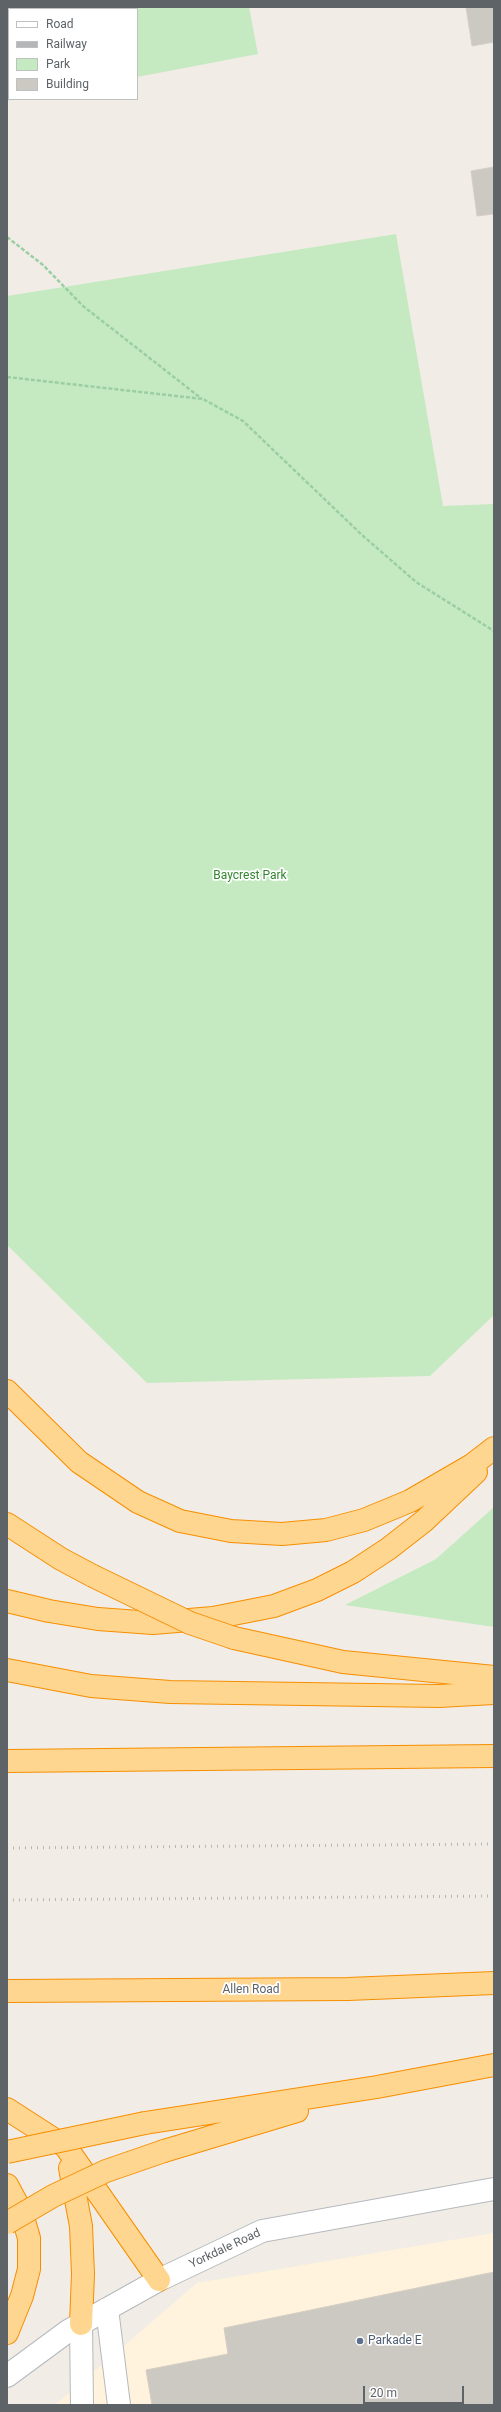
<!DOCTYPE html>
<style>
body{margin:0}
#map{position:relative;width:501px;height:2412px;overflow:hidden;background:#f1ede6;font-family:Roboto,sans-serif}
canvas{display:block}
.frame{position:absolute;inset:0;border:8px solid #5d6367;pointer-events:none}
.legend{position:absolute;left:8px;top:8px;width:130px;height:92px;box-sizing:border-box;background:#fff;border:1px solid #bec1c2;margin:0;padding:5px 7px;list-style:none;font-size:12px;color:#5d6367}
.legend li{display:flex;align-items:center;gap:8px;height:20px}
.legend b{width:20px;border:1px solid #bec1c2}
.scale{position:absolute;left:363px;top:2386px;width:101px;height:18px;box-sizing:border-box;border:2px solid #5d6367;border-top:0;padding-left:5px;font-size:12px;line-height:14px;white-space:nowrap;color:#5d6367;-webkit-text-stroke:3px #fff;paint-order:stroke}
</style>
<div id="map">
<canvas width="501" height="2412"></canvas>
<div class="frame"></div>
<ul class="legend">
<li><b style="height:5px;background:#fff"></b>Road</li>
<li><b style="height:5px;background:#b5b6b7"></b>Railway</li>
<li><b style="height:11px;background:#c5eac1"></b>Park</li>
<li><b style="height:11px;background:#ccc8c2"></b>Building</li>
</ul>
<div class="scale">20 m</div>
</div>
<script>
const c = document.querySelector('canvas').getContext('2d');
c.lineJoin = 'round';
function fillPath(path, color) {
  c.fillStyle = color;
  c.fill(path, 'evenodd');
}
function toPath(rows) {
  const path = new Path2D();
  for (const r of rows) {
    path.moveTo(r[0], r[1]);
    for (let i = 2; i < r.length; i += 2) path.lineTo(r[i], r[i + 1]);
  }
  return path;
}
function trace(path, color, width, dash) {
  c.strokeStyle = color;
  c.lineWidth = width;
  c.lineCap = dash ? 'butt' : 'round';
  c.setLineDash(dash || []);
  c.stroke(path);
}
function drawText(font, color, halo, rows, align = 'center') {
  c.font = font + ' Roboto,sans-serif';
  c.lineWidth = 3.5;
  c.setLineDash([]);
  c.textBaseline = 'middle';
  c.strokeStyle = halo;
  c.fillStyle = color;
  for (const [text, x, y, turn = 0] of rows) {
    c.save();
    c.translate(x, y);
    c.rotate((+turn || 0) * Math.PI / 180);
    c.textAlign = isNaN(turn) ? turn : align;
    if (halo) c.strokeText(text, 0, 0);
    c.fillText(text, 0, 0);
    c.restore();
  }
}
fillPath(toPath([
 [494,2233,494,2405,55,2405,197,2283]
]), '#fff3dd');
fillPath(toPath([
 [7,7,249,7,258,54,137,77,137,9,9,9,9,99,16,99,7,101],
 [396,234,443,506,494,504,494,1315,430,1376,147,1383,7,1245,7,296],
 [494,1507,494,1627,345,1605,436,1559]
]), '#c5eac1');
const building = toPath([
 [466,7,494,7,494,42,472,46,466,7],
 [494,167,494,214,477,216,471,171,494,167],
 [494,2272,494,2405,152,2405,146,2370,228,2354,224,2328,494,2272]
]);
fillPath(building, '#ccc8c2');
trace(building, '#d6cec3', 1);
const minor = toPath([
 [107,2309,119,2405],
 [81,2324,82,2405],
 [7,2376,68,2331,107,2309,159,2280,262,2231,494,2189]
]);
const highway = toPath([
 [7,1391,79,1462,138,1502,180,1521,231,1531,282,1534,326,1530,364,1520,410,1501,472,1465,494,1448],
 [7,1524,61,1559,93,1576],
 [7,1601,49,1611,98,1619,153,1623,213,1618,274,1606,317,1590,353,1572,388,1549,424,1521,476,1472],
 [234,1638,343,1662,494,1677],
 [7,1670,91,1686,170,1692,439,1696,494,1693],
 [7,1761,494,1756],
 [7,1991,348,1989,494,1983],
 [7,2109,66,2147,159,2280],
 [145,2123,377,2087,494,2065],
 [164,2151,297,2111],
 [70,2168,81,2226,83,2274,81,2324],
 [7,2185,21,2211,29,2238,29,2269,22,2296,7,2333]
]);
trace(minor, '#b6b9bd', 24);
trace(highway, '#f78e00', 24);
trace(toPath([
 [7,237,43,265,83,306,202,399],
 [7,377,203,399,243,421,362,535,416,582,494,631]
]), '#9bcea3', 2.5, [4, 2]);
trace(minor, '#fff', 22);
trace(highway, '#ffd68f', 22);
trace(toPath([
 [7,1848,494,1844],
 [7,1900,494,1896]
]), '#b5b6b7', 3, [1, 5]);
const highwayBridge = toPath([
 [93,1576,190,1623,234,1638],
 [7,2152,145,2123],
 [7,2223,53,2196,106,2171,164,2151]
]);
trace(highwayBridge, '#f78e00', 24, []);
trace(highwayBridge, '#ffd68f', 22);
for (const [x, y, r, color] of [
 [360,2341,4,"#5c6f8a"]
]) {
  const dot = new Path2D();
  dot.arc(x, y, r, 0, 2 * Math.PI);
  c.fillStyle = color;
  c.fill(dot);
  trace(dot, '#fff', 1.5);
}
drawText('12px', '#33862e', '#fff', [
 ["Baycrest Park",250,876]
]);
drawText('12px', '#5d6367', '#fff', [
 ["Allen Road",251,1990],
 ["Yorkdale Road",225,2249,-25]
]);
drawText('12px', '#4e5e75', '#fff', [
 ["Parkade E",368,2341]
], 'left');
</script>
